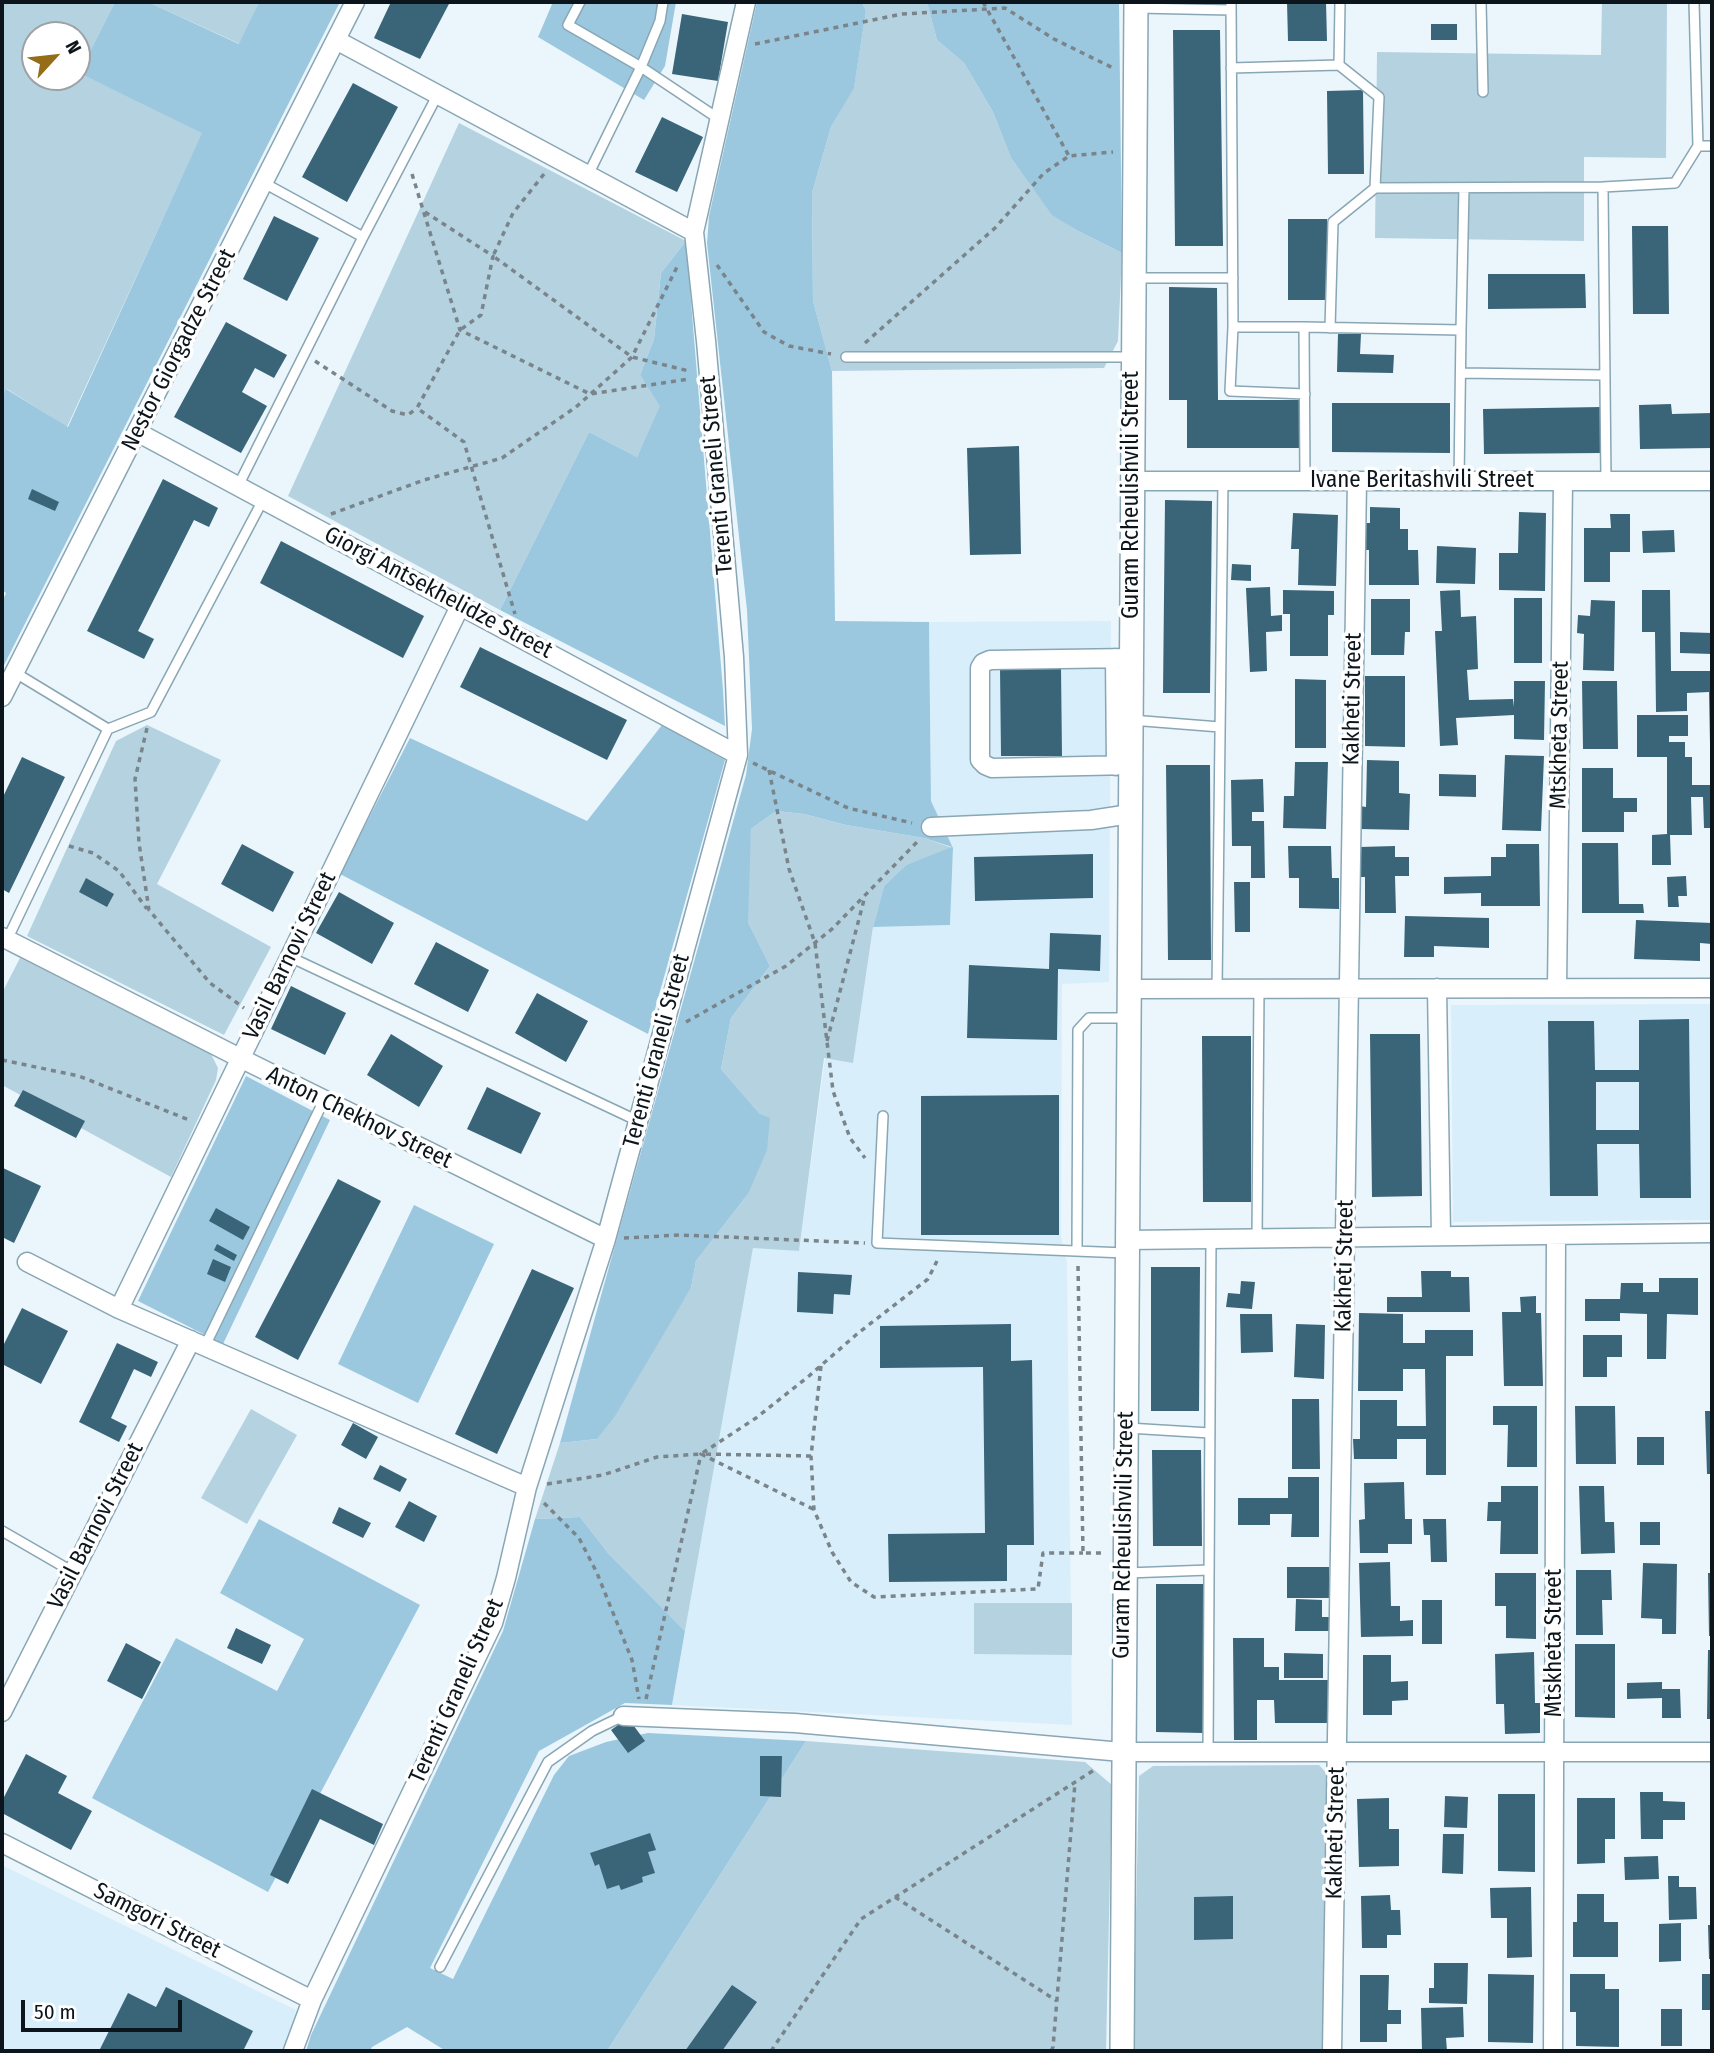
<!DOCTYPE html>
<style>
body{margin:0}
#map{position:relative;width:1714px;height:2053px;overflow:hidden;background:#eaf6fc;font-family:"Fira Sans Condensed",sans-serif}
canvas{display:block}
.frame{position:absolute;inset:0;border:4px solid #0b151b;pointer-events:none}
.north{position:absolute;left:21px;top:21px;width:70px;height:70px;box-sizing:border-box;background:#fff;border:2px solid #9da1a4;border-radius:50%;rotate:63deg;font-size:19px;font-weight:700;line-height:28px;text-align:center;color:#0b151b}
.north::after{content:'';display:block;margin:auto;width:24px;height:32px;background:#956c17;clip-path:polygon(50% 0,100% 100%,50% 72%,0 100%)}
.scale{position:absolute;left:21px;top:2000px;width:161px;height:32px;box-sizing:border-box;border:4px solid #0b151b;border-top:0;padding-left:9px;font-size:21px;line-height:24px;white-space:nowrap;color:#0b151b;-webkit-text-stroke:5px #fff;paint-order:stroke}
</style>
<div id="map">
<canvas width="1714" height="2053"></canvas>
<div class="frame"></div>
<div class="north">N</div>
<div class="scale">50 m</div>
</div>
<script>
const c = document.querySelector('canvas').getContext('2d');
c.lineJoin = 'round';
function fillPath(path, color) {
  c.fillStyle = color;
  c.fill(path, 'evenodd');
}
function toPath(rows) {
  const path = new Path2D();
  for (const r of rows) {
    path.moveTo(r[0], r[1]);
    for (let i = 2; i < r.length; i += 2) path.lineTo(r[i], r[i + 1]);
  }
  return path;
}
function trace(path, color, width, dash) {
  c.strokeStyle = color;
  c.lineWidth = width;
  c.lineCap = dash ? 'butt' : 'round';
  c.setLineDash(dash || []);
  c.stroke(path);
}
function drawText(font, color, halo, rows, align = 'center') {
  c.font = font + ' "Fira Sans Condensed",sans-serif';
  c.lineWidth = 7;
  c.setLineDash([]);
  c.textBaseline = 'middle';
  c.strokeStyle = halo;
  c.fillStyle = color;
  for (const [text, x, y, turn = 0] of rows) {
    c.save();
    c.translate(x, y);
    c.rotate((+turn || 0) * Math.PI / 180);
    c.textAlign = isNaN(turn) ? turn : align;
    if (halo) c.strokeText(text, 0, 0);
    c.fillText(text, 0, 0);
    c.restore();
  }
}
fillPath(toPath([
 [1111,621,1109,982,1062,984,1061,1236,1067,1263,1072,1725,672,1705,753,1247,799,1251,825,1058,853,1062,873,927,950,925,953,848,931,801,929,622],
 [1712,1004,1712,1220,1453,1222,1451,1005],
 [2,1865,296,2010,286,2051,2,2051]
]), '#d8effb');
fillPath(toPath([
 [2,2,115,2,79,73,203,132,67,427,7,389,2,399],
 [35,35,77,35,77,77,35,77],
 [148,2,259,2,240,44],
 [862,2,927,2,937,40,964,63,993,112,1011,158,1052,214,1078,231,1122,253,1118,341,1104,368,832,371,813,301,812,193,831,127,854,87,866,11],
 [1602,2,1667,2,1666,158,1584,157,1584,241,1375,238,1377,52,1601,55],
 [459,123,686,241,661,273,654,339,640,375,661,406,637,457,589,432,500,610,288,496],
 [147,725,221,760,157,884,271,947,224,1035,27,936,116,741],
 [776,811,804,814,846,825,924,838,953,848,906,865,884,886,873,927,853,1063,824,1058,799,1251,753,1248,685,1631,608,1553,580,1517,535,1519,560,1443,597,1439,691,1288,696,1261,748,1194,760,1114,721,1069,731,1018,770,966,748,922,748,874,751,829],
 [20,958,211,1054,218,1068,216,1080,171,1177,2,1085,2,993],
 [251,1409,297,1435,247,1524,201,1498],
 [974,1603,1072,1603,1072,1655,974,1654],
 [806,1741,1085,1762,1112,1785,1106,2051,607,2051],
 [1319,1765,1330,1777,1325,2051,1133,2051,1139,1776,1153,1766]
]), '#b5d2e1');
fillPath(toPath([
 [115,2,148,2,239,44,259,2,340,2,2,669,2,602,6,593,2,590,2,399,6,389,68,427,202,133,79,73],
 [553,2,676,2,665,66,644,100,538,37],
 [757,2,862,2,866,11,854,88,831,127,812,193,813,301,832,371,835,621,929,622,931,801,953,848,950,925,873,927,884,886,906,865,952,847,924,838,846,825,804,814,776,811,751,829,748,922,770,966,731,1018,721,1069,760,1114,770,1118,767,1150,748,1194,696,1261,691,1288,615,1416,597,1439,560,1443,746,775,752,729,747,610,707,243,709,216],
 [927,2,1119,2,1122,253,1078,231,1052,215,1011,158,993,112,964,63,937,40],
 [686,241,723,690,725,726,500,610,589,432,637,457,660,406,640,375,654,339,661,273],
 [662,725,725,760,648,1034,340,874,410,738,587,821],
 [246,1076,330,1120,223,1344,138,1301],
 [414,1205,494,1244,418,1403,338,1364],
 [580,1517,608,1553,685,1631,672,1705,625,1703,539,1751,430,1968,453,1979,554,1775,569,1756,606,1742,648,1733,806,1741,607,2051,446,2051,407,2027,372,2047,370,2051,306,2051,311,2035,503,1631,535,1519],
 [259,1519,420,1605,268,1892,92,1798,176,1638,277,1691,304,1639,220,1593]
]), '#9bc8df');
fillPath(toPath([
 [391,2,450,2,420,59,374,38],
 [1287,2,1326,2,1327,41,1288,41],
 [682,14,728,22,718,81,672,74],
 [1431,24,1457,24,1457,40,1431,40],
 [1173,30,1220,30,1223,246,1175,246],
 [353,83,398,107,347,202,302,177],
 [1363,90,1364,174,1328,174,1327,91],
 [662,117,703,137,677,192,635,172],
 [274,216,319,238,287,301,243,279],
 [1288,219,1327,219,1327,300,1288,300],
 [1632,226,1668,226,1669,314,1633,314],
 [1488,274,1585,274,1586,308,1488,309],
 [1169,287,1217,288,1218,400,1301,400,1302,448,1187,448,1187,400,1169,400],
 [226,322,287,355,274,378,255,368,242,392,267,406,241,453,174,417],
 [1338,334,1361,334,1360,354,1394,355,1393,373,1337,372],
 [1332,403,1450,403,1450,453,1332,452],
 [1671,404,1672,414,1712,413,1712,448,1640,449,1639,405],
 [1601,407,1602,453,1484,454,1483,409],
 [1019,446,1021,554,970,555,967,448],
 [163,479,218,508,209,527,194,520,138,631,154,639,144,659,87,631],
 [32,489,59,502,55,511,28,499],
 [1165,500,1212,501,1210,693,1163,693],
 [1370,507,1400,508,1400,529,1408,529,1408,550,1418,550,1419,585,1369,585,1369,550,1364,550,1364,523,1370,523],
 [1519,512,1546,513,1545,591,1499,590,1499,553,1518,553],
 [1293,513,1338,515,1336,586,1298,585,1299,549,1291,549],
 [1610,514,1630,514,1630,552,1610,552,1610,582,1584,582,1584,528,1611,528],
 [1674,530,1675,552,1643,553,1642,531],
 [281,541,424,616,403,658,260,583],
 [1437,546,1476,548,1475,584,1436,583],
 [1232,564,1251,565,1251,581,1231,580],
 [1270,587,1271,616,1282,615,1282,631,1266,632,1267,671,1250,672,1246,588],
 [1283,590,1334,591,1334,615,1328,615,1328,656,1290,656,1290,614,1283,614],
 [1460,590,1461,617,1476,616,1478,669,1467,670,1469,700,1513,699,1514,707,1514,681,1545,681,1544,740,1514,739,1514,715,1456,718,1458,745,1440,746,1435,631,1442,631,1440,591],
 [1642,590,1670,590,1671,671,1712,671,1712,744,1710,744,1709,692,1687,693,1687,711,1656,712,1655,632,1642,632],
 [1514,598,1542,598,1542,663,1514,663],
 [1371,599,1410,599,1410,632,1405,632,1404,655,1371,655],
 [1591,600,1615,601,1614,671,1583,670,1584,634,1577,633,1578,615,1590,616],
 [1680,632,1712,633,1712,654,1680,653],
 [480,647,627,720,607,760,460,687],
 [1000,668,1061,668,1062,756,1001,756],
 [1365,676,1405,676,1405,747,1365,746],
 [1295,679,1326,680,1326,748,1295,748],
 [1582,681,1617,681,1618,749,1583,749],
 [1637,715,1688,715,1688,736,1669,736,1669,742,1685,742,1685,757,1692,757,1692,785,1710,785,1712,828,1704,828,1703,797,1691,797,1692,835,1670,835,1671,865,1652,865,1652,835,1667,834,1667,757,1637,757],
 [1505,755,1544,756,1541,831,1502,830],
 [22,757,65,777,9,893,2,889,2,799],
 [1367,760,1399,761,1399,793,1410,794,1409,830,1360,829,1360,806,1366,807],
 [1295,762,1328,762,1326,829,1283,828,1284,796,1294,796],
 [1166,765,1210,765,1211,960,1168,960],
 [1582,768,1613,768,1613,798,1637,798,1637,812,1624,812,1624,832,1582,832],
 [1439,774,1476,775,1476,797,1439,796],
 [1263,779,1264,812,1252,812,1252,821,1264,821,1265,878,1251,878,1251,846,1232,846,1231,780],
 [1582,843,1618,843,1619,904,1643,904,1644,913,1582,913],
 [242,844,294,872,273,912,221,884],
 [1506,844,1539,844,1540,906,1481,906,1481,893,1444,894,1444,877,1491,876,1491,857,1506,857],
 [1288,846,1331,846,1332,878,1339,878,1339,909,1299,908,1299,878,1289,878],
 [1395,846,1395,857,1409,857,1409,876,1395,876,1396,913,1365,913,1365,877,1360,877,1360,847],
 [1093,854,1093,898,975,901,974,857],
 [1686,876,1687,896,1678,896,1679,907,1668,907,1667,877],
 [86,878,114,894,107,907,79,892],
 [1234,882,1250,882,1250,932,1235,932],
 [339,892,394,923,372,964,316,933],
 [1405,916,1489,918,1489,948,1434,946,1434,957,1404,957],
 [1636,920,1712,923,1712,944,1700,943,1700,961,1634,959],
 [1050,933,1101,935,1100,971,1058,969,1057,1040,967,1038,969,965,1049,969],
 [436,942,489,970,468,1012,414,984],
 [291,986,346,1013,325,1055,271,1029],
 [537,993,588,1021,566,1062,515,1033],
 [1689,1019,1691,1198,1640,1198,1639,1144,1597,1144,1598,1196,1550,1196,1548,1021,1594,1021,1595,1070,1639,1070,1639,1020],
 [1596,1082,1639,1082,1639,1130,1596,1130],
 [391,1034,443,1066,419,1107,367,1075],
 [1370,1034,1420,1034,1422,1196,1372,1197],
 [1202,1036,1251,1036,1251,1202,1203,1202],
 [487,1087,541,1113,521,1154,467,1129],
 [23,1090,85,1121,76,1138,14,1106],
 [1059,1095,1059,1235,921,1235,921,1096],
 [3,1168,41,1186,14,1243,2,1237],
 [338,1179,381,1201,298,1360,255,1337],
 [216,1208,250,1227,243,1240,209,1221],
 [217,1244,237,1255,234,1261,214,1250],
 [213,1259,231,1267,225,1282,207,1274],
 [1151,1267,1200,1267,1199,1411,1151,1411],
 [532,1269,574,1288,497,1454,455,1434],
 [1421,1271,1451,1271,1451,1277,1469,1277,1470,1312,1387,1312,1387,1297,1422,1297],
 [798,1272,852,1275,850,1295,834,1294,833,1314,797,1312],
 [1659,1278,1698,1278,1698,1315,1667,1314,1666,1359,1647,1359,1647,1314,1620,1313,1620,1321,1585,1321,1585,1299,1620,1299,1621,1283,1643,1283,1643,1292,1659,1292],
 [1241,1281,1255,1282,1252,1309,1226,1307,1228,1293,1240,1294],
 [1536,1296,1536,1313,1541,1313,1543,1386,1504,1386,1502,1312,1521,1312,1520,1297],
 [22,1308,68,1331,41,1384,2,1364,2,1348],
 [1359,1313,1403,1314,1403,1343,1425,1343,1425,1330,1473,1330,1473,1356,1446,1356,1446,1475,1426,1475,1426,1439,1397,1439,1397,1459,1354,1459,1353,1439,1360,1439,1360,1400,1397,1400,1397,1426,1426,1426,1425,1369,1403,1369,1403,1391,1358,1391],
 [1240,1314,1272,1314,1273,1352,1241,1353],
 [1011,1324,1011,1361,1032,1360,1034,1545,1007,1545,1007,1581,889,1582,888,1534,985,1533,983,1367,880,1368,880,1326],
 [1296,1324,1325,1325,1324,1379,1294,1377],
 [1583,1335,1622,1335,1622,1357,1607,1357,1607,1377,1583,1377],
 [117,1343,158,1362,151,1377,134,1369,111,1418,127,1426,119,1442,79,1422],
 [1292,1399,1319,1399,1320,1469,1292,1469],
 [1493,1406,1537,1406,1537,1467,1507,1467,1508,1425,1493,1425],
 [1575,1406,1615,1406,1616,1464,1576,1464],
 [1705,1411,1712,1411,1712,1474,1707,1474],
 [353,1423,378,1437,366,1459,341,1445],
 [1637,1437,1664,1437,1664,1465,1637,1465],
 [1152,1450,1201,1450,1202,1546,1153,1546],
 [380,1465,407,1479,400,1492,373,1479],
 [1288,1477,1319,1477,1319,1537,1291,1537,1292,1514,1270,1514,1270,1525,1238,1525,1238,1498,1288,1498],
 [1404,1482,1405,1519,1412,1519,1412,1544,1388,1544,1388,1553,1360,1553,1359,1520,1365,1519,1364,1483],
 [1501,1486,1538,1486,1538,1554,1500,1554,1501,1521,1487,1521,1488,1502,1501,1502],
 [1579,1486,1604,1486,1605,1522,1614,1522,1615,1553,1581,1554],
 [409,1501,437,1516,424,1542,395,1527],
 [339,1507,371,1523,363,1538,332,1523],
 [1423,1519,1446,1519,1447,1562,1431,1562,1430,1535,1424,1535],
 [1640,1522,1660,1522,1660,1545,1640,1545],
 [1390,1562,1391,1606,1400,1606,1400,1621,1413,1620,1413,1636,1361,1637,1359,1563],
 [1643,1563,1677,1564,1676,1634,1662,1634,1662,1619,1641,1618],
 [1287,1567,1329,1567,1329,1598,1287,1598],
 [1576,1570,1611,1570,1612,1600,1602,1600,1603,1635,1576,1635],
 [1495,1573,1536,1573,1536,1639,1506,1638,1506,1606,1495,1606],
 [1708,1573,1712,1573,1712,1636,1709,1636],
 [1156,1584,1203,1584,1203,1733,1156,1732],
 [1296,1599,1322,1600,1322,1617,1330,1617,1330,1631,1295,1631],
 [1422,1600,1442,1600,1442,1644,1422,1644],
 [236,1628,271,1645,262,1664,227,1648],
 [1233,1638,1264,1638,1264,1667,1279,1667,1279,1680,1328,1680,1328,1723,1275,1723,1274,1700,1257,1700,1257,1740,1234,1740],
 [126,1643,161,1662,142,1699,107,1681],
 [1575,1644,1615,1644,1615,1718,1575,1717],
 [1708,1650,1712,1650,1712,1719,1707,1719],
 [1534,1652,1535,1703,1540,1703,1540,1733,1505,1734,1504,1704,1496,1704,1495,1654],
 [1284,1653,1323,1654,1323,1678,1284,1678],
 [1363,1655,1391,1655,1391,1682,1408,1681,1408,1700,1392,1701,1392,1715,1363,1715],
 [1662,1682,1662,1689,1680,1689,1681,1718,1662,1718,1662,1698,1627,1699,1627,1683],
 [628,1718,645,1741,628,1753,611,1730],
 [26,1754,67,1776,58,1793,92,1811,71,1850,2,1813,2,1801],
 [760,1756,782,1756,781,1797,760,1796],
 [312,1789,383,1824,374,1845,320,1819,288,1884,270,1875],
 [1640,1792,1663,1792,1663,1801,1685,1802,1685,1820,1663,1820,1663,1839,1641,1839],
 [1498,1794,1535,1794,1535,1872,1498,1871],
 [1445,1796,1468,1797,1467,1828,1444,1827],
 [1389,1798,1389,1829,1399,1829,1399,1866,1359,1867,1357,1799],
 [1577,1798,1615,1798,1615,1839,1605,1839,1605,1863,1577,1864],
 [650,1833,656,1850,648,1852,655,1873,642,1877,643,1882,621,1890,619,1885,607,1889,599,1864,595,1866,590,1853],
 [1443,1834,1464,1834,1463,1874,1442,1873],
 [1658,1856,1659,1879,1625,1880,1624,1857],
 [1668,1876,1679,1876,1679,1887,1696,1887,1697,1919,1669,1920],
 [1531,1887,1532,1957,1507,1958,1507,1918,1491,1918,1490,1888],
 [1577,1894,1604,1894,1604,1922,1618,1922,1618,1957,1573,1957,1573,1922,1577,1922],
 [1390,1895,1391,1910,1400,1910,1401,1935,1387,1935,1387,1948,1362,1948,1361,1896],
 [1233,1896,1233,1939,1194,1940,1194,1897],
 [1681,1923,1681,1961,1659,1962,1659,1924],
 [1708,1925,1712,1925,1712,1959,1709,1959],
 [1434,1963,1468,1963,1467,2004,1429,2003,1429,1988,1434,1988],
 [1488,1974,1534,1975,1533,2043,1488,2042],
 [1570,1974,1605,1974,1605,1989,1619,1989,1619,2047,1576,2046,1576,2012,1570,2012],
 [1702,1974,1712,1974,1712,2010,1702,2010],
 [1360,1975,1389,1975,1388,2010,1401,2010,1401,2024,1387,2024,1387,2042,1360,2042],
 [732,1985,757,2002,722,2051,685,2051],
 [166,1987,253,2031,243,2051,99,2051,128,1993,156,2007],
 [1463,2007,1464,2037,1446,2038,1447,2051,1422,2051,1421,2008],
 [1661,2009,1682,2009,1682,2046,1661,2046]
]), '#3a6478');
const service = toPath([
 [580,2,568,25,641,67,588,175],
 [663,2,660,21,641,67,719,119],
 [1231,2,1233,327,1304,327,1305,481],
 [1340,2,1339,65,1379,97,1375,188],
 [1481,2,1483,92],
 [1694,2,1698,146,1712,146],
 [1138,8,1231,10],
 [1231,68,1339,65],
 [264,183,363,237],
 [1603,187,1675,183,1698,146],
 [1136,278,1233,278],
 [1233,327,1230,391,1305,394],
 [1304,327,1461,330,1459,481],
 [1330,328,1333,222,1375,188,1603,187,1606,481],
 [1461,330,1464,188],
 [846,357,1132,357],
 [1461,373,1605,375],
 [238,486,363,237,438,94],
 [14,672,108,729],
 [1131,720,1220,727],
 [7,940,108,729,151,712,263,500],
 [290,957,638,1121],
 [1217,989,1223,481],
 [883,1116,877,1243,1125,1253],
 [1257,1238,1259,989],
 [1077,1250,1078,1030,1089,1018,1127,1018],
 [205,1346,324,1100],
 [1128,1428,1210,1433],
 [2,1531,73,1572],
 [1127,1573,1209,1570],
 [1208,1752,1211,1239],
 [440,1967,548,1762,592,1731,623,1716]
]);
const minor = toPath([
 [336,40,694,232],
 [137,432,738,755],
 [1132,481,1712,481],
 [1115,658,1116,766],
 [2,697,355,2],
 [1131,765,992,768,985,765,980,760,980,668,983,663,990,660,1131,658],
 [931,827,1091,820,1130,814],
 [2,937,240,1058,606,1239],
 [1437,988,1441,1236],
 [1557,988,1563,481],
 [1128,989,1712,988],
 [1127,1240,1712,1233],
 [27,1262,119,1309,527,1487],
 [119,1309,461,604],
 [2,1712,191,1340],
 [623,1716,795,1723,1122,1752,1712,1752],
 [2,1843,312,2000],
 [293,2051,312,2000,493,1623,506,1578,527,1487,606,1239,738,755,734,657,706,341,694,232,746,2],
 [1332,2051,1357,481],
 [1553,2051,1556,1235]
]);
const tertiary = toPath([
 [1122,2051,1136,2]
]);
trace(service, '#89a6b4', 12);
trace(minor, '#89a6b4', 21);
trace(tertiary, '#89a6b4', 26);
trace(toPath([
 [983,2,1069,156],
 [755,44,902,14,1005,8,1054,39,1113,68],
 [412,174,460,330,590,394,689,379],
 [544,174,513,213,493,256,632,357,689,371],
 [425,212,493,256,481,315,460,330,417,408,464,442,515,614],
 [717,265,764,332,789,346,831,354],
 [865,343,995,228,1044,173,1069,156,1113,152],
 [315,361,392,411,408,415,417,408],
 [331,514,424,480,502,458,576,407,632,357,678,265],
 [147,728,135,779,139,843,149,910,210,983,244,1008],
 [753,763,848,808,912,823],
 [769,770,789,869,815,943,833,1091,850,1138,865,1158],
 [69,846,93,853,119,871,147,909],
 [686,1022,786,966,832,929,918,841],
 [827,1041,865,896],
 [2,1060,79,1076,189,1120],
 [624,1238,680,1235,865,1243],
 [1078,1266,1083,1553,1104,1553],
 [821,1366,811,1456,814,1510,832,1552,851,1582,874,1597,1038,1589,1043,1553,1083,1553],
 [811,1456,701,1454,813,1509],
 [547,1484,603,1475,657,1457,701,1454,756,1418,809,1376,857,1334,928,1279,937,1261],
 [544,1503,579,1538,597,1573,632,1660,639,1699],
 [646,1699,701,1454],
 [895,1897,1057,2001],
 [771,2051,861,1919,1094,1770],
 [1051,2051,1053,2047,1075,1783]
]), '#7a858b', 3.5, [5, 5]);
trace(service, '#fff', 9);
trace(minor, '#fff', 18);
trace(tertiary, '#fff', 23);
drawText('23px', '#0b151b', '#fff', [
 ["Nestor Giorgadze Street",179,350,-63],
 ["Terenti Graneli Street",717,475,-95],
 ["Ivane Beritashvili Street",1422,481],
 ["Guram Rcheulishvili Street",1132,495,-90],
 ["Giorgi Antsekhelidze Street",438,593,28],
 ["Kakheti Street",1353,699,-89],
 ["Mtskheta Street",1560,735,-89],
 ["Vasil Barnovi Street",290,956,-64],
 ["Terenti Graneli Street",657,1051,-75],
 ["Anton Chekhov Street",359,1118,26],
 ["Kakheti Street",1345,1266,-89],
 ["Vasil Barnovi Street",96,1526,-63],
 ["Guram Rcheulishvili Street",1124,1535,-89],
 ["Mtskheta Street",1555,1643,-90],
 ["Terenti Graneli Street",457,1691,-66],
 ["Kakheti Street",1336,1833,-89],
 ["Samgori Street",157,1921,27]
]);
</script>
